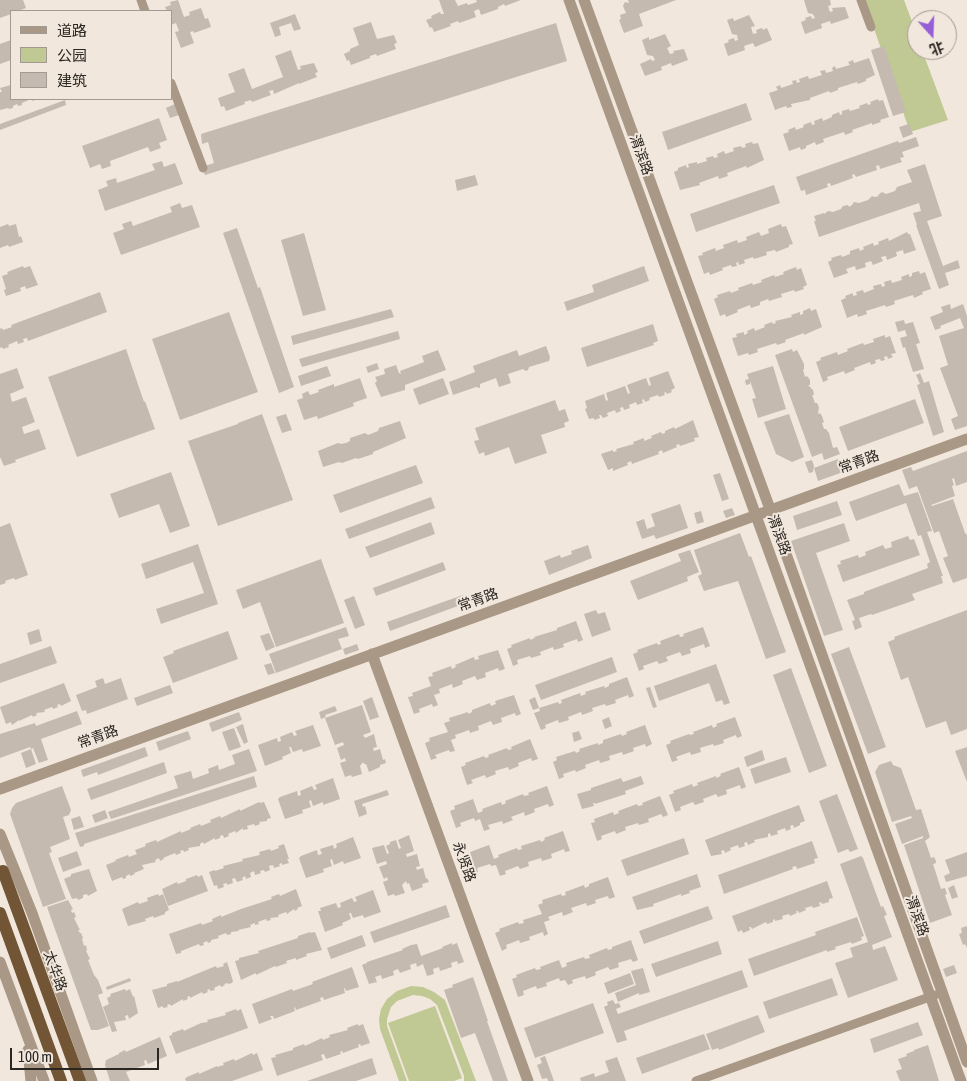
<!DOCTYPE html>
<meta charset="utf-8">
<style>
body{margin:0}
#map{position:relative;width:967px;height:1081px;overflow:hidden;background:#f2e7dc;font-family:"Asap Condensed","Noto Sans SC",sans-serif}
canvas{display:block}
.legend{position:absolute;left:10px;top:10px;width:162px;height:90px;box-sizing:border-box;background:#f2e7dc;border:1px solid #a29a92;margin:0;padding:6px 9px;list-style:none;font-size:15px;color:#2a2622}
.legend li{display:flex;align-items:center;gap:10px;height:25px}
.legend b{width:25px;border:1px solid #a29a92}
.north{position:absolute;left:907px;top:10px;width:50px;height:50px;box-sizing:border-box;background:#f2e7dc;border:1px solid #a29a92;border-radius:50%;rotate:160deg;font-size:14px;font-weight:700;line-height:20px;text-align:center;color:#2a2622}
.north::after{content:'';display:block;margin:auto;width:18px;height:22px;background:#965ed7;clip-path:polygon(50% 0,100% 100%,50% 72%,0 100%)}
.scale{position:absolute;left:10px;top:1048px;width:149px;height:22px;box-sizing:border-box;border:2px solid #2a2622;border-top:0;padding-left:6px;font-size:15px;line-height:18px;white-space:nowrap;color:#2a2622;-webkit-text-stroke:4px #f2e7dc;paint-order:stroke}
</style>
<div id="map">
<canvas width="967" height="1081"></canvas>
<ul class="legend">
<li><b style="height:6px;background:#a99886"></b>道路</li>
<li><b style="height:14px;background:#c0c893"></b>公园</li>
<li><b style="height:14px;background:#c4bab0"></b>建筑</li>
</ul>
<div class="north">北</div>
<div class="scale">100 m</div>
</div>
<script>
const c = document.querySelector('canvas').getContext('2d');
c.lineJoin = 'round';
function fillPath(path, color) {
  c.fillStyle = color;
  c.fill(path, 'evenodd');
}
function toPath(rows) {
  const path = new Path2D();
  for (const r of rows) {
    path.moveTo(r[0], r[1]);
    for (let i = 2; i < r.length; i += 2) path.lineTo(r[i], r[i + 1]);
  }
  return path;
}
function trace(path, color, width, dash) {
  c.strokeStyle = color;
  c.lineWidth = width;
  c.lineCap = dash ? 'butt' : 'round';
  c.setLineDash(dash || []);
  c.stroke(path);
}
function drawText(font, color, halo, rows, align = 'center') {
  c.font = font + ' "Asap Condensed","Noto Sans SC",sans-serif';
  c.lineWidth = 4;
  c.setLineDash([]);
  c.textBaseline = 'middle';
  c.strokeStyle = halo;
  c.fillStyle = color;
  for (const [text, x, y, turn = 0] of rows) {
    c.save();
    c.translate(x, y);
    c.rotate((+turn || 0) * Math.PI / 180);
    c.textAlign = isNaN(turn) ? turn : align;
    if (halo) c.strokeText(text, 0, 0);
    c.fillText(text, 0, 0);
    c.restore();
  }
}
fillPath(toPath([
 [864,0,904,0,917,35,917,50,922,50,948,120,910,132],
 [411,986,423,987,434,992,445,1000,476,1081,464,1081,464,1076,437,1005,430,999,422,996,413,995,397,1001,391,1007,387,1019,387,1026,407,1081,399,1081,380,1029,379,1019,381,1009,387,999,397,991],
 [435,1006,462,1078,454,1081,409,1081,388,1023]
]), '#c0c893');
fillPath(toPath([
 [0,0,23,0,26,8,18,11,11,11,11,14,0,18],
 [178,0,184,17,190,15,189,12,201,8,205,19,208,18,211,27,194,33,193,31,190,32,194,43,181,48,175,32,179,31,176,23,171,25,171,11,167,11,165,7,171,5,170,2],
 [439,0,455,0,458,6,467,3,468,5,477,2,476,0,521,0,505,6,504,4,498,7,498,9,481,15,479,9,474,11,476,17,459,23,458,21,450,24,451,26,434,32,432,27,430,28,426,20,432,18,431,16,440,12,441,14,444,14],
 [628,0,676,0,639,14,643,26,624,33,619,20,621,19,620,15,626,13,623,6,625,2,629,3],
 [804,0,830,0,831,5,828,6,830,12,833,11,832,8,845,7,849,18,831,24,830,21,821,24,822,28,805,34,801,22,806,20,805,18,811,16,812,19,815,18,813,14,808,13],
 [295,14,301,29,294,31,291,23,279,27,281,35,275,37,270,23],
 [749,15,755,26,751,27,753,34,757,33,756,30,762,28,763,30,767,28,772,40,755,47,753,43,744,46,745,50,728,56,724,44,729,42,728,40,734,38,735,41,738,40,737,35,732,34,727,20,733,18,734,21],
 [371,22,377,39,394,35,397,43,394,44,396,49,377,56,376,54,370,56,370,58,351,65,349,60,347,61,344,54,350,51,350,49,359,45,353,28],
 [556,23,567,61,205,175,202,167,214,163,208,142,202,144,201,134],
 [665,34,671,46,667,48,670,54,674,53,673,51,684,49,688,60,672,66,671,63,661,67,662,70,645,76,640,64,651,59,652,61,655,60,653,56,647,55,642,40,649,37,649,40],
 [11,40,11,60,0,64,0,44],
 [884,46,906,112,893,116,871,50],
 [291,50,298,70,301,69,300,66,314,63,318,72,315,73,317,77,299,84,299,83,274,94,273,90,269,91,271,95,252,102,251,100,244,102,245,104,226,111,224,106,221,107,218,98,235,92,228,74,244,68,252,89,283,77,275,56],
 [869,58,875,75,866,79,866,81,858,84,857,82,838,88,838,90,830,93,829,91,810,98,810,100,791,104,792,107,787,108,786,106,775,110,769,93,778,90,776,87,780,85,781,88,793,84,792,81,796,80,797,83,800,82,799,79,808,76,809,79,822,75,820,71,825,70,826,73,833,71,832,68,835,66,836,69,850,65,848,62,853,60,854,63],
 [11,85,11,99,38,99,32,101,31,99,22,103,22,105,18,106,17,104,13,106,13,108,9,109,8,108,0,110,0,92,2,92,0,88],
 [878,99,879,101,883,100,889,117,880,120,881,122,872,125,872,123,852,130,853,132,845,135,844,132,823,139,824,142,816,145,815,142,806,146,806,148,801,150,800,147,789,151,783,134,789,132,788,130,795,127,796,130,804,127,803,125,811,122,812,125,815,124,814,121,822,118,823,121,832,117,832,115,839,112,840,115,842,114,842,111,849,109,850,111,860,108,859,106,867,103,868,105,871,104,870,102],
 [65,100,66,105,0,130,0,124],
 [746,103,752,120,668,150,662,132],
 [175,104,179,115,170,118,166,108],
 [159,118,167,140,159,143,161,148,150,152,148,147,110,161,111,166,102,169,100,164,90,168,82,146],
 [909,124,913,134,903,138,899,127],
 [916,137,919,146,902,152,904,157,900,158,902,162,880,169,879,165,876,166,877,170,856,177,854,174,852,175,853,178,831,186,830,183,827,184,828,187,806,195,805,190,801,191,796,177,898,141,899,143],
 [752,142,753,144,758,143,764,160,747,168,746,166,727,173,728,176,719,179,718,176,699,183,700,185,680,190,674,172,678,170,678,168,686,165,687,168,689,167,688,164,697,162,697,164,707,161,706,158,713,156,714,158,718,157,717,154,724,151,725,154,734,151,733,148,741,146,742,148,746,147,745,144],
 [162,161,164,167,175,163,183,184,105,211,98,190,108,186,106,181,116,178,117,183,155,170,152,164],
 [925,164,942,216,927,221,943,266,958,260,960,268,945,273,949,285,939,289,916,225,917,225,913,213,921,211,919,203,819,237,814,221,816,221,814,216,824,213,824,214,828,211,833,212,841,209,843,206,848,205,849,207,852,205,854,202,859,203,868,200,872,196,875,197,879,196,878,195,882,192,886,194,895,191,897,187,912,182,907,170],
 [475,175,478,185,457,191,455,180],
 [774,185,780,203,696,232,690,214],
 [180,203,182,208,192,205,200,227,121,255,113,233,124,229,122,224,131,221,133,226,172,212,170,207],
 [8,224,9,226,16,224,19,237,21,236,23,242,9,247,8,245,0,248,0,227],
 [781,224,782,227,786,226,793,244,789,245,789,247,776,252,775,250,766,252,767,255,754,259,753,257,744,260,745,263,739,265,738,262,736,263,737,266,732,267,731,265,722,268,723,270,710,275,709,272,704,274,698,256,703,255,702,253,715,248,716,251,724,248,723,245,737,240,738,243,747,240,746,237,759,232,761,236,769,233,768,229],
 [237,228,258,288,260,287,294,387,279,393,223,233],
 [907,232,908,234,910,234,916,250,904,254,903,250,896,252,897,256,887,260,886,256,881,257,883,261,873,265,871,261,865,263,866,267,856,270,855,266,846,269,848,273,834,278,828,262,832,260,831,258,841,255,842,257,850,254,850,251,859,248,860,251,864,249,863,247,873,243,874,246,879,244,878,242,888,238,889,241],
 [304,233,326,310,303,316,281,240],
 [23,266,24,268,30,266,38,285,26,289,25,286,20,288,21,291,6,296,4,290,6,289,2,276,8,274,7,272],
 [644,266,649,281,567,311,564,302,594,292,592,285],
 [796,267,797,270,801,268,807,285,803,287,804,289,795,292,794,290,781,294,782,297,769,301,768,299,760,302,760,305,751,308,750,305,737,310,738,312,726,317,725,314,720,316,714,299,718,297,717,295,730,291,731,293,739,290,738,288,752,283,753,285,762,282,761,280,774,275,775,277,784,274,783,272],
 [919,271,920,274,925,272,931,289,922,292,923,294,914,298,913,295,894,301,895,304,886,307,885,305,866,311,867,314,858,317,857,314,847,318,841,300,846,298,845,296,853,293,853,296,857,295,856,292,863,290,864,293,874,289,873,286,881,284,882,287,885,286,884,282,891,280,892,283,902,280,901,277,909,274,909,277,912,276,912,273],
 [100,292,107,312,28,341,27,338,23,339,24,342,18,344,17,341,8,345,9,347,3,349,2,347,0,348,0,329,2,328,3,330,12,327,11,325],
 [950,304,951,309,963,304,967,316,967,426,955,430,951,419,958,416,940,368,948,365,939,336,964,328,960,318,940,326,941,328,935,330,930,317,943,312,941,307],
 [810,308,811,311,816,309,822,327,804,335,804,333,785,340,786,342,777,345,776,343,757,349,758,352,749,355,748,353,738,356,732,338,737,337,736,334,744,332,744,335,748,333,747,331,754,328,755,331,765,327,764,325,772,322,773,324,776,323,775,321,792,317,791,315,800,312,800,315,803,314,803,311],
 [391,309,394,317,293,345,291,336],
 [229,312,258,392,180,420,152,339],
 [904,320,905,324,913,322,920,343,916,344,924,369,913,372,905,347,903,348,900,338,907,336,905,330,898,332,895,322],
 [653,324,658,341,653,343,654,345,587,367,581,348],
 [398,331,400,339,302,367,299,359],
 [885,335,885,338,890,336,896,353,891,354,893,357,888,359,887,356,884,357,885,360,881,361,880,359,875,360,876,363,871,365,870,362,854,368,855,370,845,374,844,371,827,377,828,380,823,382,816,362,821,360,820,358,837,352,838,355,848,351,847,349,863,343,864,345,874,342,873,339],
 [546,346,550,357,549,361,529,367,528,370,526,371,523,369,508,374,511,383,499,387,496,378,480,384,480,388,476,387,453,395,449,382,475,372,473,366,517,350,519,356],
 [126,349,144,402,145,401,155,429,77,457,48,377],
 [792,349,793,352,797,350,804,364,804,369,803,370,805,377,807,376,810,380,810,385,808,385,813,390,814,395,812,395,815,403,817,403,819,407,818,414,820,413,822,416,824,422,822,423,824,429,826,429,829,433,833,448,837,447,840,454,824,460,822,453,812,457,775,355],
 [438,350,446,370,405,385,405,390,381,397,375,383,377,381,375,377,385,374,384,369,396,365,399,373,401,374,400,371,424,362,422,356],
 [377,363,379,369,368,373,366,367],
 [327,366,331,376,301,386,298,376],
 [773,366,786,409,758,418,752,399,756,398,750,381,750,384,746,385,745,380,749,379,747,374],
 [17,368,24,388,10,394,12,402,26,397,35,422,22,427,24,434,39,429,46,449,15,460,16,462,4,466,0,457,0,374],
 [668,371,675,388,671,390,672,392,667,394,666,392,664,393,665,395,659,397,658,395,649,398,650,400,645,402,644,399,642,400,643,403,637,405,636,402,629,405,630,408,624,410,623,407,620,408,621,411,616,413,615,410,607,413,608,416,603,418,601,415,599,415,600,418,594,420,594,418,589,419,585,409,587,408,585,401,604,394,606,401,608,400,606,393,625,386,628,394,630,393,627,385,646,378,649,386,651,385,649,378],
 [920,373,924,383,929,381,944,432,933,436,917,385,920,384,916,375],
 [360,378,367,398,353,403,354,406,318,419,317,416,304,420,297,400,303,398,302,394,308,391,310,395,319,392,318,390,334,384,334,387],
 [443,378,449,394,419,405,413,389],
 [915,399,924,423,848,451,839,427],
 [555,400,559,411,565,409,569,421,564,423,565,427,541,435,547,453,515,464,509,447,485,456,484,452,479,454,474,441,479,440,475,428],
 [262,414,293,500,218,526,188,441,238,424,238,423],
 [286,414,292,430,282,433,276,417],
 [789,414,804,457,792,462,776,454,764,422],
 [693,420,699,437,694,438,695,441,680,446,679,444,676,445,677,447,663,453,662,450,658,452,659,454,632,464,631,461,627,463,628,465,613,471,613,468,608,470,601,454,613,450,613,452,617,451,616,449,634,444,633,442,644,438,644,441,652,438,651,436,661,432,662,434,665,433,665,431,674,427,675,429],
 [400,421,406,438,373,452,373,454,358,459,356,458,342,463,339,462,323,467,318,451,338,443,341,444,346,443,350,441,350,438,365,433,368,435,378,431,379,428],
 [967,451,967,482,956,486,954,478,952,479,954,485,952,486,955,496,931,505,932,506,953,499,965,533,967,535,967,578,953,583,943,558,948,556,939,531,934,533,917,486,909,489,902,470,911,467,913,471],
 [838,459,843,472,818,481,814,468],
 [812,460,814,466,813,472,809,473,805,462],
 [416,465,423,483,340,513,333,495],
 [171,472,190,526,170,533,159,504,119,518,110,494],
 [720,473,729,499,722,501,713,475],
 [899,484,904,496,918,492,932,531,927,532,943,576,941,576,943,583,912,594,915,600,872,615,871,614,859,618,862,627,855,630,852,621,855,620,847,600,864,594,864,592,928,568,927,564,930,562,921,535,918,536,906,503,856,521,849,502],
 [431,497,435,508,349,539,345,529],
 [837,501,842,515,797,530,793,516],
 [680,504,688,528,656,539,654,535,642,539,636,522,644,519,647,529,655,526,651,514],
 [732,508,735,515,726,518,723,511],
 [701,511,704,522,697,524,694,513],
 [431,522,435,534,370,558,365,547],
 [10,523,28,575,15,580,14,578,5,581,6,583,0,585,0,527],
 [844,523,850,541,816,553,843,630,824,636,791,541],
 [740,533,749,557,751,556,786,652,766,659,738,581,704,591,698,576,702,574,694,550],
 [908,536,910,540,914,539,920,555,843,582,837,565,841,564,840,561,858,555,859,558,866,555,865,552,883,545,885,549,892,547,891,542],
 [198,544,218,604,161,624,156,609,204,593,193,562,146,579,141,564],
 [588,545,592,558,549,575,544,561,560,555,561,558,572,554,571,551],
 [690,550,699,572,687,577,688,581,638,600,630,581,681,561,678,554],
 [321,559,344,623,276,647,260,602,243,609,236,590],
 [443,562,446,570,376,596,373,588],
 [463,595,466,603,390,631,387,622],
 [354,596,365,625,355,629,344,600],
 [596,610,598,614,605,612,611,630,592,637,584,614],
 [967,610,967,729,951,735,946,721,926,728,908,677,901,680,888,642,895,639,894,637],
 [576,621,583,640,578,642,577,639,563,644,564,647,554,650,553,647,540,652,541,655,531,658,530,656,517,660,518,664,513,666,507,649,512,647,511,645,530,638,530,640,535,638,534,637,557,630,557,628],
 [346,627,349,636,338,639,342,649,276,673,269,654],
 [703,627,710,646,705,648,704,644,690,649,691,653,682,656,680,652,666,657,668,661,659,664,657,661,643,666,644,669,639,671,633,654,638,652,637,650,657,643,658,645,661,644,660,641,679,634,680,637,684,636,683,634],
 [39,629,42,641,30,645,27,633],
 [228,631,238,659,173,683,163,657,174,653,173,651],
 [269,633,275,647,266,651,260,636],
 [357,644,359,650,345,655,343,649],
 [51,646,57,663,0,683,0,664],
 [849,647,886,747,868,754,831,654],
 [498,650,505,669,499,671,498,668,485,673,486,677,477,680,475,676,462,681,463,684,453,688,452,684,439,689,440,693,434,695,438,705,433,707,432,704,419,709,420,712,414,714,408,697,413,696,412,693,431,686,428,677,433,676,432,673,451,666,452,669,456,667,455,665,474,657,475,660,479,659,478,656],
 [612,657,617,672,541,700,535,685],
 [271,663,275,673,268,675,264,665],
 [716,664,730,703,724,705,722,700,716,702,709,683,659,701,654,686],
 [791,668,827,766,809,773,773,675],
 [627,677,634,696,629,698,628,695,615,700,616,703,606,706,605,704,592,708,593,711,582,715,581,712,568,717,569,720,559,723,558,720,545,725,546,728,541,730,534,713,540,711,539,708,558,702,559,704,562,703,561,700,580,693,581,696,586,694,585,692,604,686,605,688,609,686,609,684],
 [103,678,105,684,121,678,128,699,87,714,86,710,82,711,76,695,97,687,95,681],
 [64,683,71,701,61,706,60,704,57,705,58,707,53,709,52,707,44,710,45,712,36,713,37,715,33,717,32,715,19,721,19,720,12,725,11,722,6,724,0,707],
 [170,685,173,693,137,706,134,698],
 [650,687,657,707,653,708,646,688],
 [514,695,521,714,516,716,515,713,501,718,502,722,493,725,491,721,478,726,479,730,470,733,469,730,455,735,456,738,451,740,455,751,450,752,449,750,435,755,437,758,431,760,425,743,430,741,429,738,448,732,444,723,450,721,449,718,468,712,468,714,472,712,472,710,490,703,491,706,496,704,495,701],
 [372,697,379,717,370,720,363,701],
 [535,697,539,708,533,710,529,700],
 [362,705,371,732,363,735,365,738,374,734,377,747,373,748,374,751,380,749,383,760,385,759,386,763,380,765,380,767,369,772,366,764,364,764,363,762,360,766,362,774,352,777,351,775,345,777,340,763,346,761,345,758,341,760,337,748,344,745,343,742,335,745,325,718],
 [335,706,337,711,325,715,326,717,321,719,319,712],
 [77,711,82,724,41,739,48,760,39,763,33,748,31,749,30,747,0,758,0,734,35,723,36,726],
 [239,712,242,720,212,732,209,723],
 [609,717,612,726,605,729,602,720],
 [735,717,742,736,737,738,736,735,723,740,724,743,714,746,713,744,700,748,701,752,691,755,690,752,676,757,678,760,672,762,666,745,671,743,670,741,689,734,690,735,694,734,693,732,712,725,713,728,717,726,716,724],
 [243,724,248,742,244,744,236,727],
 [313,725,321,746,303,752,302,749,293,752,291,747,289,747,291,753,282,757,283,759,265,766,258,745,277,738,278,742,281,741,280,737,292,732,294,736,297,735,295,731],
 [645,725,652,744,646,747,645,744,633,748,634,751,623,755,622,752,609,756,610,760,600,763,599,760,585,765,586,768,576,772,575,770,563,774,564,777,559,779,553,762,557,760,556,757,575,751,576,753,580,751,579,749,598,743,598,745,603,743,603,740,621,734,622,736,627,734,626,732],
 [234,728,241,747,229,751,222,732],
 [188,731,191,739,159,751,156,742],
 [579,731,582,739,574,742,572,733],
 [530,739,538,759,532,761,531,758,518,763,519,766,509,770,508,767,495,771,496,774,486,778,485,775,471,780,473,783,467,785,461,767,466,765,465,763,484,756,485,758,489,757,488,755,507,748,508,750,512,749,511,747],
 [145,747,148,756,98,775,97,772,83,777,81,770],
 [967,747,967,782,955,751],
 [31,749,36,764,26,768,21,753],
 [249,749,257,771,111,819,108,812,178,788,174,776,191,771,193,779,209,773,208,769,218,765,219,770,235,764,232,755],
 [762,750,765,760,747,767,744,757],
 [786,757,791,772,755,784,750,769],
 [891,761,893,765,901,768,916,810,921,809,930,837,925,841,927,846,931,858,934,857,936,861,936,863,933,864,941,889,945,888,947,894,945,895,952,915,930,923,904,845,923,838,923,836,902,844,895,824,912,818,911,816,892,822,875,772,879,765],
 [164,762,167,773,91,800,87,789],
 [739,767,746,787,741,789,740,785,726,790,727,794,718,797,716,794,703,799,704,802,695,805,693,802,680,807,681,810,675,812,669,795,674,793,673,791,692,784,693,787,698,785,697,783,716,776,716,778,721,776,720,774],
 [254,776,257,787,84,844,84,846,80,847,75,833],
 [641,776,644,784,625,791,626,794,595,804,595,803,593,803,594,806,582,809,577,794,591,790,591,788,621,778,623,782],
 [333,778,340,799,323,805,323,802,313,806,311,800,309,801,311,807,302,810,303,813,285,819,278,799,280,797,297,791,298,796,301,795,300,791,312,786,314,790,317,789,315,785],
 [62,786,71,810,69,815,63,817,70,839,50,847,52,852,49,853,66,899,43,907,10,814,12,808,16,803],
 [547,786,554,805,549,807,548,804,534,809,535,812,525,816,524,812,511,817,513,820,503,824,502,821,488,825,490,829,484,831,480,819,475,821,474,818,460,823,461,826,456,828,450,811,455,809,454,806,473,799,478,813,483,811,482,809,501,802,502,805,506,803,505,801,523,794,524,796,529,795,528,793],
 [387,790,389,795,362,804,363,807,365,806,367,814,359,817,354,801],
 [837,794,858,849,850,852,848,849,838,853,819,801],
 [660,796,668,815,663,817,661,814,648,819,649,822,639,825,638,823,625,827,626,830,616,834,615,831,601,836,602,839,597,841,591,823,595,822,594,819,613,812,614,815,619,813,618,811,637,804,638,806,643,805,642,803],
 [259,802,260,803,264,802,271,818,267,819,267,821,259,822,260,824,255,826,254,824,247,826,248,829,243,830,243,828,236,833,235,831,228,834,229,836,224,838,223,835,220,836,220,838,215,840,215,838,204,844,203,842,200,844,200,846,188,848,189,850,184,852,183,850,180,851,181,853,176,855,175,853,163,858,164,859,160,861,159,858,155,860,156,862,142,865,144,869,134,873,135,874,130,876,130,874,126,876,126,878,123,879,122,877,112,881,106,865,116,861,115,860,128,855,129,857,137,854,135,850,146,846,145,844,156,840,157,842,181,831,181,833,191,829,190,828,200,824,201,826,211,822,210,820,220,816,221,818,240,809,240,811],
 [799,805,805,821,800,823,800,825,794,828,793,825,790,826,791,829,786,831,785,828,777,831,778,834,771,836,770,833,768,834,768,837,754,840,755,842,748,845,747,842,744,843,745,846,739,848,738,845,730,848,731,850,725,853,724,850,721,851,722,854,711,856,705,840],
 [105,810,108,818,95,823,92,815],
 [80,816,84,827,74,830,71,819],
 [563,831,570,851,565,852,564,849,551,854,552,858,542,861,541,858,528,862,529,866,520,869,518,866,505,871,506,874,500,876,496,865,491,866,490,864,477,868,478,872,472,874,466,856,471,855,470,852,489,845,494,859,499,857,498,855,517,848,518,850,522,849,521,846,540,840,541,842,545,840,544,838],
 [409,835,414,851,406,854,407,857,417,854,420,866,416,867,417,870,423,868,426,879,427,878,429,882,422,884,423,887,412,891,409,883,407,884,406,881,402,885,405,893,395,896,394,894,388,896,383,882,388,880,387,877,384,879,379,867,387,864,386,861,377,864,372,848,384,845,387,854,389,853,386,846,390,844,390,842,396,840,399,849,401,848,398,840],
 [353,837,361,858,344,864,343,861,334,865,332,859,330,860,332,866,323,869,324,872,306,878,299,858,301,856,317,850,318,855,322,854,320,849,333,845,334,849,337,847,336,844],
 [684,838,689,854,627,876,621,860],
 [812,841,818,858,814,859,815,863,797,869,796,866,792,867,793,869,724,894,718,875],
 [284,844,289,859,287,859,289,863,282,865,282,863,279,864,280,866,274,868,273,865,269,866,270,870,265,872,264,870,260,871,261,873,255,875,254,871,250,873,251,877,246,879,245,876,242,878,243,880,237,882,235,878,232,879,233,883,227,885,227,883,223,884,224,887,218,889,217,885,214,886,209,872,215,870,215,871,224,868,223,866,243,861,242,859,260,855,259,852,270,849,271,851,279,848,278,846],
 [77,851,82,865,63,872,58,858],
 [967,852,967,876,946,882,944,876,950,873,945,860],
 [861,856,863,858,881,907,883,906,887,915,884,916,892,937,872,945,873,950,885,946,898,980,848,998,835,963,853,957,850,948,868,942,840,864],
 [89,869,97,891,88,896,87,894,83,895,83,898,78,900,77,898,72,899,64,879,71,876,71,874],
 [697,874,701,887,689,891,690,893,681,896,681,894,653,904,654,906,637,910,632,897],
 [197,875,198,877,202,875,208,891,168,906,162,889,177,882,178,884,186,881,186,879],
 [608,877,615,897,609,899,608,896,595,900,596,903,587,906,586,903,571,908,573,912,563,916,562,912,548,917,550,920,544,922,548,934,544,936,543,932,529,937,530,940,520,943,519,940,506,945,507,948,502,951,495,933,500,931,499,929,518,922,519,924,524,923,523,920,542,914,538,905,543,903,542,900,561,894,562,896,566,895,565,892,584,885,585,888,589,886,589,884],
 [827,881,833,898,829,899,829,902,822,904,821,902,819,903,820,906,813,908,812,906,805,908,806,910,799,913,798,911,796,911,797,913,790,916,789,914,782,916,783,919,775,921,775,919,773,920,773,922,767,924,766,922,752,929,751,927,749,927,750,930,743,933,742,930,738,932,732,916],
 [954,885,958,897,952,899,948,888],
 [296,889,302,906,297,908,298,909,295,911,294,909,287,914,286,912,278,915,279,917,270,918,271,920,267,921,266,919,258,922,259,924,255,925,255,923,250,925,251,927,238,930,239,931,231,932,231,934,227,935,226,933,218,936,219,938,211,940,211,942,208,943,207,941,203,943,204,945,200,946,199,944,181,951,181,953,176,954,169,934,201,923,202,925,213,921,212,919,221,915,221,917,241,909,272,899,271,897,279,894,280,896],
 [373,890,381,912,364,918,363,915,353,918,351,913,349,913,351,919,342,923,343,925,325,932,318,911,321,911,320,908,336,903,338,908,341,907,340,903,352,898,354,902,357,901,355,897],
 [158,894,159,896,163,894,169,910,165,912,165,914,154,918,153,916,145,919,146,921,128,926,122,909,138,902,139,904,148,901,147,898],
 [68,900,73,909,71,910,72,913,74,912,76,917,74,918,80,930,78,930,80,933,81,933,83,938,82,939,84,946,86,945,87,950,86,951,90,959,88,960,94,975,98,980,103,993,98,995,109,1026,98,1030,91,1030,47,907],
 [446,905,450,917,374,943,370,932],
 [708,906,713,919,644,944,639,931],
 [857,917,864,936,861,937,862,940,852,944,851,942,835,947,836,949,827,952,827,950,754,976,748,959,816,935,815,932],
 [967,926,967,948,965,944,963,945,959,934,962,933,961,928],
 [310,932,310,933,315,932,322,950,306,954,307,956,296,960,296,958,286,961,287,963,276,967,275,966,256,975,256,973,241,980,235,961,239,960,239,958,259,953,258,951,298,938,298,936],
 [362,935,366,946,331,959,327,948],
 [631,940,638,960,633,962,631,959,618,963,619,967,610,970,608,967,595,972,596,975,586,979,585,976,572,980,573,983,568,985,565,980,560,981,559,978,546,983,547,986,537,989,536,986,523,991,524,995,518,997,512,979,517,977,516,975,535,968,536,970,541,969,540,967,559,960,562,968,567,966,566,963,584,957,585,959,590,958,589,955,607,948,608,950,612,949,612,947],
 [718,941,722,954,656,977,651,964],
 [452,943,452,945,457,943,464,962,458,964,457,961,451,963,452,967,440,971,439,967,433,969,434,974,427,976,423,964,417,967,416,963,410,965,411,969,400,973,398,969,393,971,394,975,382,979,381,975,375,977,377,982,369,984,362,965,367,963,367,962,403,950,402,949,411,945,417,944,421,956,443,948,442,947],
 [227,962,233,981,232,983,228,984,228,983,224,984,225,985,221,987,220,985,214,988,215,990,210,991,210,989,207,990,208,992,203,994,202,992,190,998,190,996,187,997,188,999,183,1001,183,999,171,1006,170,1004,167,1005,168,1007,163,1008,163,1006,158,1008,152,990,167,986,167,984,177,981,177,982,216,966,217,968,224,966,223,964],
 [954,965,957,973,946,977,943,969],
 [352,967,359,987,346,991,345,988,344,989,345,993,324,1000,323,997,320,998,321,1001,296,1010,295,1007,294,1008,295,1011,274,1019,273,1016,270,1016,272,1019,259,1024,252,1004,292,989,293,991,313,984,312,982],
 [643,968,650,992,639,995,639,993,618,1002,615,993,636,985,631,971],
 [742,970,748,987,624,1031,627,1040,617,1043,604,1007,608,1005,607,1002,613,1000,615,1004,619,1003,621,1007,616,1009,618,1014],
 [630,973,634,984,608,994,604,983],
 [473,977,488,1021,487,1021,508,1081,493,1081,475,1033,461,1038,444,990,453,987,452,985],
 [130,978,131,981,107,990,106,987],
 [832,978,838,995,769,1019,763,1002],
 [125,989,126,991,130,989,133,997,134,996,138,1013,129,1019,128,1015,125,1016,126,1020,114,1022,117,1031,112,1032,103,1007,109,1004,107,998,111,996,110,994],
 [593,1003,604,1033,535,1058,524,1028],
 [236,1009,237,1011,241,1009,248,1028,176,1054,169,1036,172,1035,172,1033,183,1029,184,1031,201,1023,208,1022,207,1020,226,1015,225,1013],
 [758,1015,765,1032,719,1050,718,1048,712,1050,706,1034],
 [918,1022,923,1035,874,1053,870,1039],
 [358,1024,358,1026,363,1024,370,1043,361,1046,360,1044,358,1045,359,1047,343,1053,342,1051,340,1052,341,1054,326,1059,324,1054,321,1055,323,1060,277,1076,271,1058,276,1057,275,1055,293,1050,293,1048,304,1044,305,1046,322,1038,323,1040,330,1037,329,1035,348,1030,347,1028],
 [704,1034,710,1049,642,1074,636,1058],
 [160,1037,167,1056,148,1064,146,1060,144,1061,145,1065,126,1072,130,1081,110,1081,105,1065,106,1060,119,1054,119,1053,125,1050,126,1052],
 [928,1045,939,1081,900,1081,896,1071,902,1069,898,1059,907,1056,906,1054,914,1051,914,1050],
 [252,1053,253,1055,257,1053,263,1070,232,1081,186,1081,185,1079,187,1077,199,1072,199,1074,217,1066,217,1067,224,1065,223,1063,234,1059,235,1061],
 [545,1056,554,1081,548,1081,547,1078,542,1079,537,1065,542,1063,540,1058],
 [617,1057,626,1081,581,1081,580,1078,594,1073,595,1077,609,1072,605,1061],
 [372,1058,377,1074,356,1081,307,1081]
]), '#c4bab0');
trace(toPath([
 [141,0,145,11],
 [861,0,871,27],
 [171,83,203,168],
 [696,1081,935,995]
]), '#a99886', 9);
trace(toPath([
 [569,0,961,1081],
 [584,0,770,509,967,1062],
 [372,654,528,1081],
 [0,789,967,439],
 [0,834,32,913,92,1081],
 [0,962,44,1081],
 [28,1050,31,1081]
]), '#a99886', 11);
trace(toPath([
 [3,871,80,1081],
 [0,913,61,1081]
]), '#725534', 12);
drawText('14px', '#2a2622', '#f2e7dc', [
 ["渭滨路",641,155,70],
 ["常青路",859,462,-20],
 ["渭滨路",779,535,70],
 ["常青路",478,600,-20],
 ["常青路",98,737,-20],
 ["永贤路",464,862,70],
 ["渭滨路",917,916,70],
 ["太华路",55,971,70]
]);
</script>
